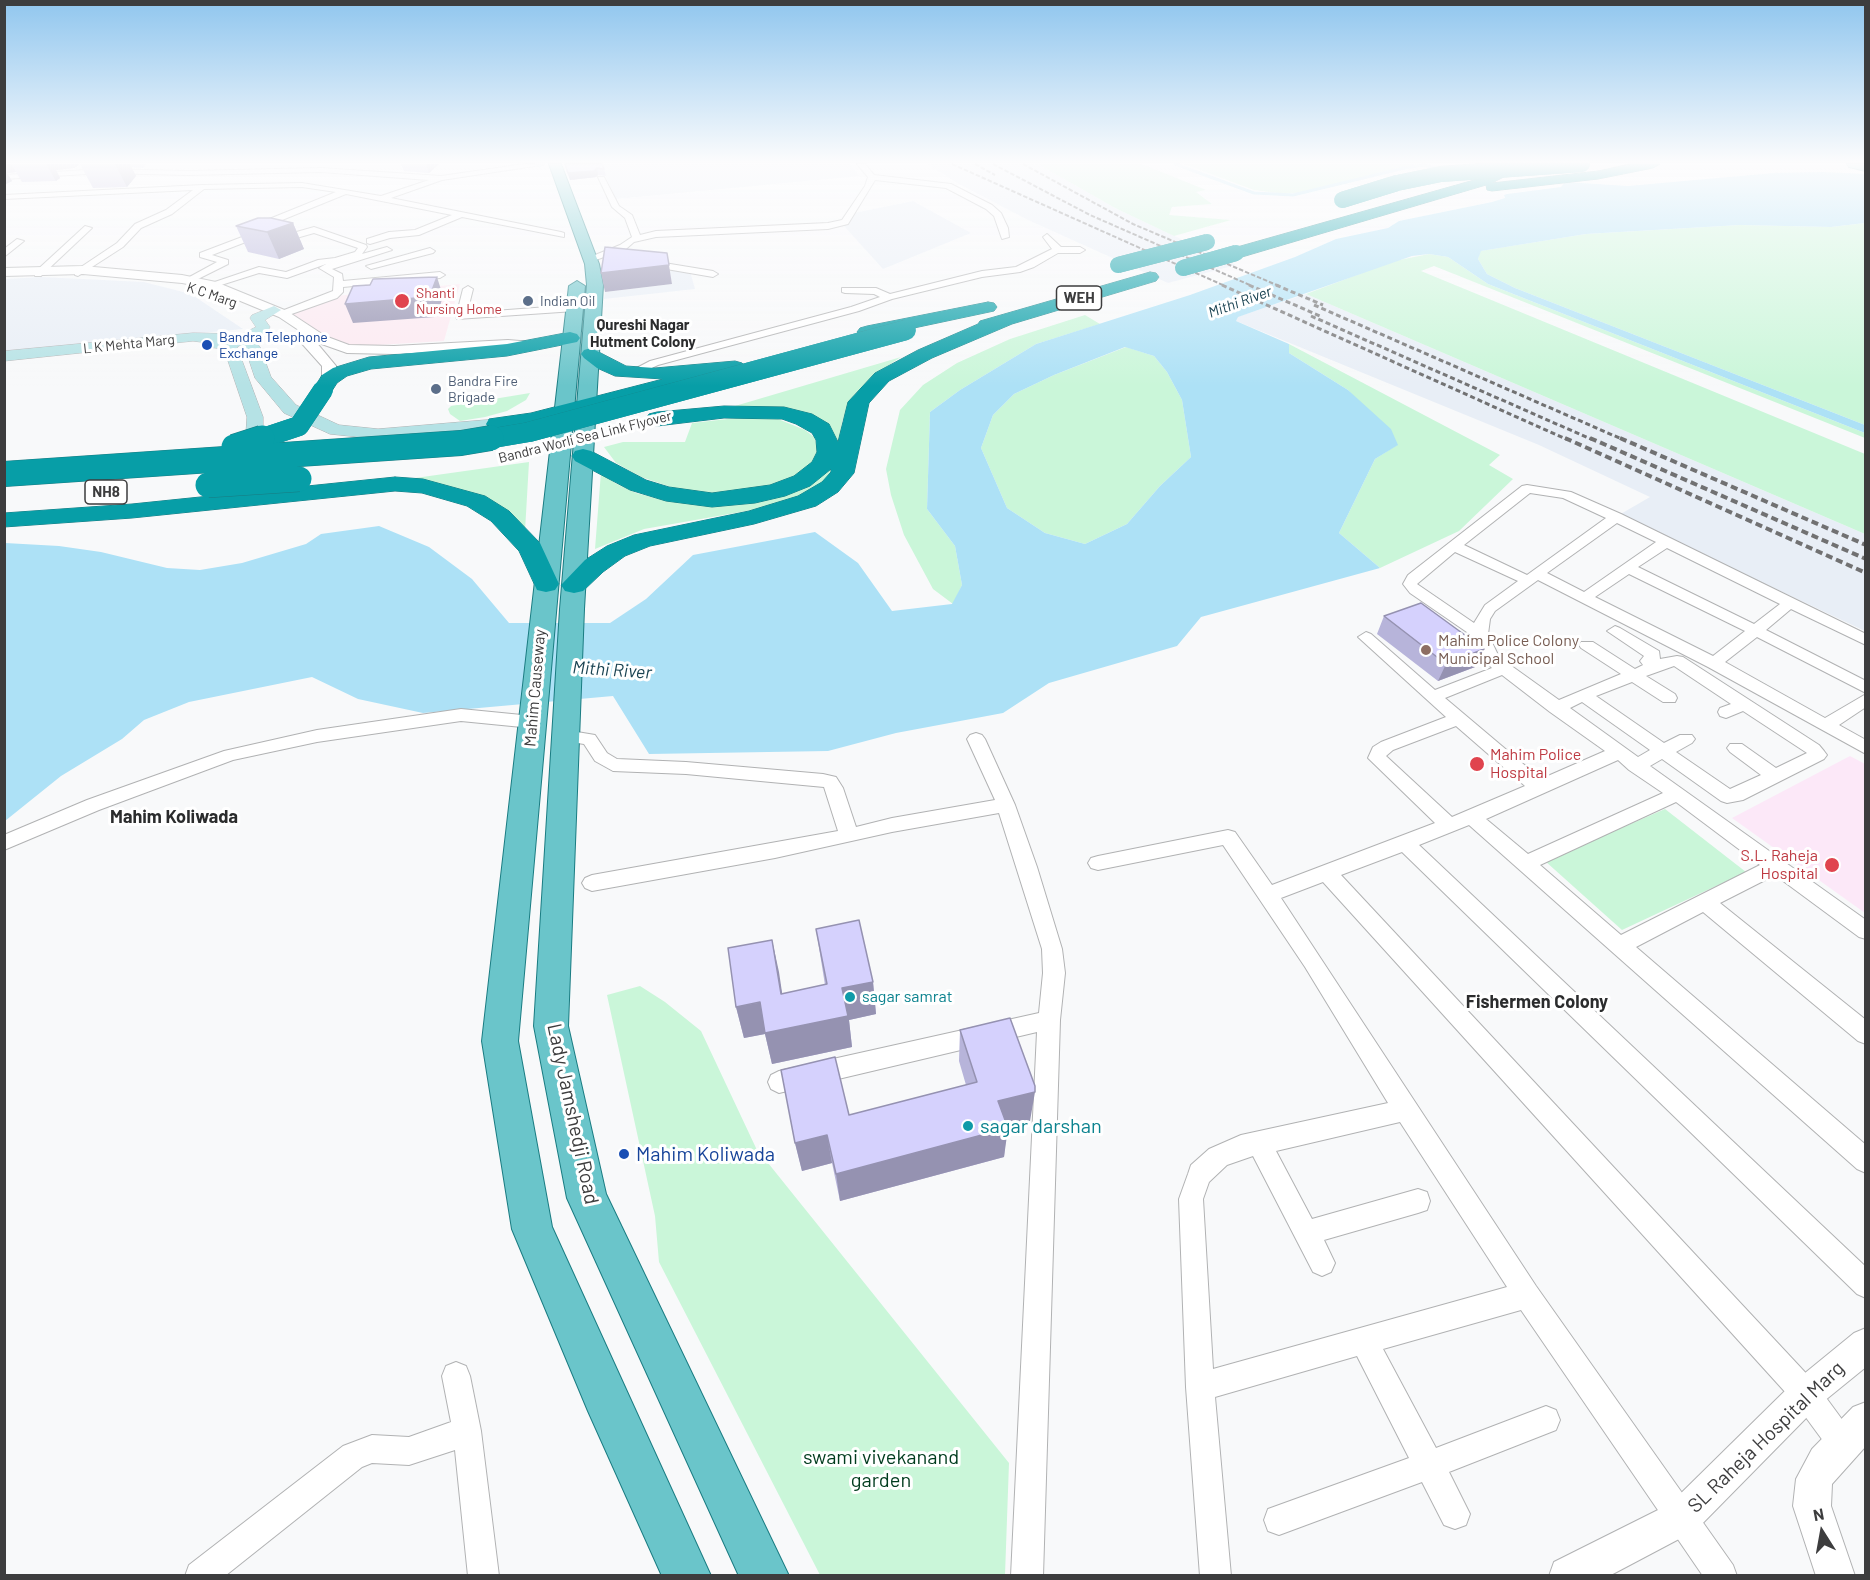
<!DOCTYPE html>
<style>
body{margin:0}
#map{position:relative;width:1870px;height:1580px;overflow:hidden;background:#f8f9fa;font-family:Barlow,sans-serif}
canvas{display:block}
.frame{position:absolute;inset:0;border:6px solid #3d3d3e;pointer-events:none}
.north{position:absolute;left:1792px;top:1502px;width:60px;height:60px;-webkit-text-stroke:4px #fff;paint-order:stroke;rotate:349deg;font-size:16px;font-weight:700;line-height:24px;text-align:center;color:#3d3d3e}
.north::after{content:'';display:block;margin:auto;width:21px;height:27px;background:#3d3d3e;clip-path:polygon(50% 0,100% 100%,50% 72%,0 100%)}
</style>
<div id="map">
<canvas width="1870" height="1580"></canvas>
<div class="frame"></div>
<div class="north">N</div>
</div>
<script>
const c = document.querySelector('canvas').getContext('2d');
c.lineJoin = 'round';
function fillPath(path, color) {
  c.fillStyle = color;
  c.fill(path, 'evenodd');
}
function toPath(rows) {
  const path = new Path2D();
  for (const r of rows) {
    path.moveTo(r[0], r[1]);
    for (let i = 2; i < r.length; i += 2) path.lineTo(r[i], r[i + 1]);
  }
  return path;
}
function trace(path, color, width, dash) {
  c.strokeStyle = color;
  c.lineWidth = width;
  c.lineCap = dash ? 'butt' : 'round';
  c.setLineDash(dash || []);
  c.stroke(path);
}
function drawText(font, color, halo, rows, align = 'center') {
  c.font = font + ' Barlow,sans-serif';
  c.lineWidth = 6;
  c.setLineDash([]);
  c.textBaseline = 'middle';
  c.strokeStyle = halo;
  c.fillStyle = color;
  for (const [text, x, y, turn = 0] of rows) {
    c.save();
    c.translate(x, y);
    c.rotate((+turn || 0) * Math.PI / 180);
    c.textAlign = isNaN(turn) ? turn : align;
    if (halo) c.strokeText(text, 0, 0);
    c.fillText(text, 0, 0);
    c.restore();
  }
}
fillPath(toPath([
 [460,284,444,341,361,346,336,344,291,314,335,296]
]), '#fce9f1');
fillPath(toPath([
 [600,164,851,164,859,176,616,199],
 [927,164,1038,164,1115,208,1236,265,1168,283,1028,220,959,184],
 [913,201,971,233,883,269,844,226,854,213],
 [669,268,690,271,695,289,604,299,605,292,672,284],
 [42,277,144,282,191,294,243,329,5,352,5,279],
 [1306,294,1865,534,1865,631,1619,515,1650,497,1539,445,1236,321,1237,317]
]), '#e8eef6');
fillPath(toPath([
 [1850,756,1865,764,1865,913,1732,818]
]), '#fce8f8');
fillPath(toPath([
 [1038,164,1142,164,1206,190,1196,192,1212,204,1172,207,1169,215,1231,220,1174,236,1115,208],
 [1184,164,1412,164,1415,165,1303,192,1285,194,1254,190],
 [1865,223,1865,425,1515,288,1487,274,1478,259,1480,251,1586,234,1740,225,1831,227],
 [1429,254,1448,257,1488,284,1865,433,1865,438,1434,266,1421,271,1865,454,1865,534,1306,294,1394,261],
 [1085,315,1100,324,1036,344,960,390,930,412,927,509,955,546,962,585,953,604,933,589,904,535,891,495,886,469,900,410,923,385,957,363,1010,339],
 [1289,344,1500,455,1489,465,1513,479,1459,531,1380,568,1339,533,1375,459,1397,445,1348,390,1289,353],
 [1126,347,1154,356,1167,372,1182,400,1191,457,1160,486,1127,524,1085,544,1045,533,1007,508,981,448,993,415,1014,394,1054,375],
 [901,357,874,375,854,395,842,422,839,458,834,471,826,481,814,490,775,506,644,529,595,549,601,472,615,483,636,493,663,500,717,505,822,475,826,426,735,406],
 [530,393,526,400,507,411,485,417,460,421,450,414,448,409,451,406],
 [745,417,778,419,805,430,814,437,817,445,817,454,811,465,801,474,760,489,713,494,683,491,641,477,616,463,604,447,623,442,685,442,692,423],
 [529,462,525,531,408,479],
 [1665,809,1746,872,1622,930,1545,861],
 [640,986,665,1002,701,1031,756,1148,1009,1463,1005,1575,820,1575,659,1262,655,1216,607,995]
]), '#caf6d9');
fillPath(toPath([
 [1823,172,1865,174,1865,223,1831,227,1740,225,1586,234,1481,251,1478,259,1487,274,1515,288,1865,425,1865,433,1488,284,1448,257,1429,254,1412,256,1238,317,1236,321,1289,344,1289,353,1348,390,1391,429,1398,445,1375,459,1339,533,1380,568,1201,617,1177,646,1049,683,1003,713,896,733,828,751,649,754,613,696,423,713,358,699,312,677,189,702,144,720,122,739,61,776,5,821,5,543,59,546,101,552,167,568,200,570,242,563,306,544,321,534,379,526,429,547,472,579,509,623,610,623,646,599,693,555,815,532,858,563,892,611,952,604,962,585,955,546,927,509,930,412,960,390,1036,344,1190,295,1295,257,1336,239,1388,228,1399,221,1492,202,1505,198,1504,195,1507,194,1561,187,1565,182,1628,186,1774,173],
 [1125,347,1154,356,1167,372,1182,400,1191,457,1160,486,1127,524,1085,544,1045,533,1007,508,981,448,993,415,1014,394,1054,375]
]), '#ade1f6');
trace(toPath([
 [1175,164,1254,193,1293,195,1404,168,1424,165,1439,169]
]), '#ade1f6', 3);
const minor = toPath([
 [525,164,541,165,442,180,391,198,561,232,564,233,564,237,462,217,419,235,390,238,370,244,367,243,367,239,389,232,415,230,452,215,346,194,260,229,256,226,257,224,336,192,302,187,204,189,172,214,141,228,123,247,78,276,75,275,75,271,117,243,135,224,166,210,193,190,4,199,4,195,202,185,302,183,381,196,429,180,321,172,188,175,103,173,4,179,4,175,103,169,188,171,321,168,441,176,525,164],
 [857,164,865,164,874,175,951,184,992,205,1001,213,1008,228,1009,237,1002,239,994,216,986,209,946,188,875,180,848,224,828,229,656,237,634,242,626,249,593,261,585,259,620,245,632,237,625,218,612,207,598,177,604,177,619,206,632,215,640,235,656,231,828,223,842,220,865,186,868,177,857,164],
 [85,226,92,228,41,276,35,276,35,272,85,226],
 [314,227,366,245,367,247,362,254,387,247,392,250,332,269,342,274,343,281,440,272,445,275,440,278,343,287,343,292,337,298,283,317,279,316,279,312,333,291,334,277,319,268,326,264,287,278,259,273,199,292,194,289,259,267,286,272,318,260,335,258,355,252,358,248,314,233,279,243,251,240,212,255,228,260,228,264,192,282,184,280,217,262,200,257,200,253,250,234,279,237,314,227],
 [1047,234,1061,247,1080,247,1085,250,1080,253,1058,253,1034,267,1020,272,982,277,892,299,859,311,658,365,637,375,629,375,627,373,650,361,851,307,880,297,874,294,845,293,842,292,842,288,876,288,890,294,982,271,1016,267,1052,249,1043,237,1047,234],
 [17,239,24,241,4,257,4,249,17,239],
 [430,248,435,251,433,253,371,269,366,266,430,248],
 [646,260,713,271,718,274,713,277,643,265,641,263,646,260],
 [468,286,473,289,467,313,575,305,580,308,575,311,457,319,456,317,463,289,468,286],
 [1527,485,1571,492,1621,514,1866,634,1866,645,1791,609,1766,630,1866,681,1866,693,1757,637,1725,662,1825,718,1866,694,1866,707,1839,725,1866,740,1866,754,1708,667,1538,580,1495,611,1490,619,1488,634,1499,657,1559,700,1621,674,1581,648,1579,645,1581,642,1593,642,1635,669,1643,665,1640,661,1644,656,1607,631,1615,626,1620,628,1659,651,1660,659,1677,656,1683,657,1819,745,1824,751,1827,755,1824,759,1743,800,1727,803,1721,801,1662,759,1650,766,1866,920,1866,939,1859,937,1775,875,1720,903,1866,1020,1866,1044,1858,1041,1703,912,1636,947,1866,1145,1866,1173,1857,1169,1469,825,1419,845,1866,1267,1866,1298,1857,1294,1402,852,1341,875,1816,1384,1852,1433,1856,1443,1852,1453,1842,1457,1832,1453,1796,1404,1323,882,1281,898,1536,1286,1733,1565,1737,1576,1703,1576,1521,1310,1383,1349,1436,1448,1546,1406,1556,1410,1560,1420,1556,1430,1449,1472,1470,1514,1466,1525,1455,1529,1444,1525,1422,1482,1279,1535,1268,1531,1264,1520,1268,1509,1409,1458,1357,1356,1215,1397,1231,1576,1200,1576,1186,1387,1179,1199,1188,1174,1191,1165,1209,1149,1241,1135,1388,1103,1305,967,1223,845,1098,870,1091,868,1088,863,1091,858,1098,856,1228,830,1235,832,1272,885,1435,823,1368,758,1373,747,1381,742,1446,717,1358,637,1366,632,1371,634,1435,690,1492,668,1484,660,1474,637,1410,593,1403,584,1408,575,1522,486,1527,485],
 [1530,493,1563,498,1606,518,1527,575,1464,545,1530,493],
 [1617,523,1656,542,1584,592,1547,573,1617,523],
 [1667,548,1780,604,1754,624,1638,567,1667,548],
 [1455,552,1518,581,1485,605,1474,623,1417,584,1455,552],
 [1629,574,1745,631,1713,656,1595,597,1629,574],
 [1674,666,1731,704,1720,708,1718,712,1720,716,1726,718,1743,711,1807,753,1776,768,1742,744,1730,744,1727,748,1730,752,1761,775,1730,789,1676,752,1692,743,1695,739,1692,735,1680,735,1664,743,1596,696,1632,682,1663,702,1675,702,1677,698,1675,694,1646,676,1674,666],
 [1502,675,1550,712,1605,751,1541,779,1445,698,1502,675],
 [1582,702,1650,750,1638,757,1570,708,1582,702],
 [1456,726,1525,786,1452,817,1386,756,1393,750,1456,726],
 [1618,760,1629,770,1663,793,1528,854,1486,819,1618,760],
 [1676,802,1760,865,1621,935,1540,865,1676,802],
 [1400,1122,1507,1287,1213,1369,1203,1199,1209,1182,1227,1165,1253,1156,1313,1272,1322,1276,1331,1272,1335,1263,1324,1240,1418,1213,1427,1210,1430,1201,1427,1192,1418,1189,1312,1219,1276,1151,1400,1122],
 [461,709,532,716,538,718,540,722,538,726,532,728,461,721,317,742,233,760,99,810,4,850,4,835,87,800,224,751,317,730,461,709],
 [565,730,595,735,607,753,617,759,686,762,823,774,836,777,843,788,856,827,892,818,995,800,967,739,970,735,976,733,982,735,985,739,1015,805,1037,867,1062,949,1065,973,1060,1020,1043,1576,1011,1576,1037,1032,779,1093,771,1089,768,1082,771,1075,779,1071,1039,1013,1043,973,1042,949,999,813,892,832,775,858,592,891,585,888,582,883,585,878,592,875,838,831,824,787,686,774,613,771,595,761,584,744,559,740,556,736,559,732,565,730],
 [456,1362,466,1366,470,1376,481,1431,499,1576,468,1576,455,1450,409,1465,372,1463,362,1467,225,1576,185,1576,189,1565,343,1446,372,1435,409,1437,451,1422,442,1376,446,1366,456,1362]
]);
const tertiary = toPath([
 [83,266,182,275,216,282,287,311,325,336,349,345,394,346,508,340,532,342,539,346,532,350,508,348,394,354,347,353,316,342,336,366,336,379,329,383,322,379,322,366,296,337,303,333,279,317,209,288,182,283,83,274,4,276,4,268,83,266],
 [1866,1328,1866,1367,1818,1406,1696,1530,1609,1576,1549,1576,1554,1562,1670,1504,1794,1382,1854,1333,1866,1328],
 [1866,1402,1866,1446,1832,1484,1831,1506,1855,1576,1816,1576,1793,1506,1796,1479,1812,1449,1853,1407,1866,1402]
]);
const secondary = toPath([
 [529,164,545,164,540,167,529,164],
 [274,306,281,310,265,320,270,327,266,333,253,339,260,347,271,377,296,405,339,425,378,429,497,419,505,424,497,429,378,439,330,434,284,413,255,378,245,348,241,345,237,347,263,417,263,450,267,461,264,465,258,466,252,465,245,450,247,417,224,349,208,347,203,346,201,342,193,341,4,361,4,351,193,333,242,334,256,327,250,318,252,315,274,306]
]);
const primary = toPath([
 [549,164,561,164,599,264,603,285,584,609,568,1026,606,1194,789,1576,739,1576,567,1198,534,1026,560,609,587,285,585,264,549,164],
 [1847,164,1866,164,1866,171,1849,167,1847,164],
 [577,281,585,286,518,1041,552,1227,711,1576,662,1576,588,1411,512,1229,482,1041,569,286,577,281]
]);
const motorway = toPath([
 [1510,164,1529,164,1492,183,1598,171,1630,164,1660,164,1653,168,1598,179,1492,191,1487,190,1486,185,1242,257,1236,258,1228,253,1230,249,1474,180,1510,164],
 [1150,272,1156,273,1159,277,1156,281,1012,324,932,358,889,381,869,403,854,473,838,492,816,506,754,524,650,546,625,556,603,572,583,591,574,593,565,591,561,585,585,560,607,546,634,535,749,511,798,496,822,482,831,472,831,469,810,486,785,496,755,503,712,507,666,501,630,490,575,461,572,456,575,451,583,449,591,451,646,480,669,487,712,493,770,485,794,476,812,462,817,452,816,440,812,433,796,424,782,419,724,418,657,426,649,424,646,419,649,414,657,412,724,406,784,407,812,414,829,424,838,442,848,402,875,373,918,350,978,324,980,321,1150,272],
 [988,302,994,303,997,307,994,311,867,338,860,336,857,332,860,328,867,326,988,302],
 [570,332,577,334,580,338,577,342,507,356,371,369,347,376,337,383,330,394,323,396,316,394,313,390,322,375,333,368,369,357,507,344,570,332],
 [591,348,626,366,655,368,735,361,742,363,745,367,742,371,711,375,708,380,531,426,497,431,489,429,486,424,489,419,531,413,663,379,615,376,597,368,584,358,581,354,584,350,591,348],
 [395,477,423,479,485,496,509,511,540,543,559,584,555,590,546,592,537,590,519,551,491,521,467,506,422,493,395,491,132,518,4,527,4,513,132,504,395,477]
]);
trace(minor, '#b1b2b3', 2);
trace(tertiary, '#b1b2b3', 2);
trace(secondary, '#b1b2b3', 1);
trace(primary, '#1a7c82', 2);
trace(motorway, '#1a7c82', 1);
fillPath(minor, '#fff');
fillPath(tertiary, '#fff');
fillPath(secondary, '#b5e2e5');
fillPath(primary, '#6ac5ca');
fillPath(motorway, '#079ea7');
trace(toPath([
 [952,164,1225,286],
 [975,164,995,175],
 [993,164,1090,215,1252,286],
 [1023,164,1133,224,1279,286]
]), '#717172', 2, [4.5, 2]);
trace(toPath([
 [1222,285,1568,440],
 [1249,285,1320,316],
 [1276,285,1323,305],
 [1314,305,1624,440],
 [1311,316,1593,440]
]), '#717172', 3, [5, 3]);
trace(toPath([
 [1565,438,1866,573],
 [1590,438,1866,559],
 [1620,438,1866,545]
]), '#717172', 4, [7, 4]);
const motorwayBridgeFar2 = toPath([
 [1342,200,1397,183,1441,174,1582,164],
 [1118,265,1207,242],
 [1183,268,1236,253]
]);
const motorwayBridgeFar1 = toPath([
 [257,440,299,426,323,390],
 [482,440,529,432,906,330]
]);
const motorwayBridge = toPath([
 [234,447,262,438],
 [4,474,461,443,491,438],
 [208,485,299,479]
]);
trace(motorwayBridgeFar2, '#1a7c82', 16, []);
trace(motorwayBridgeFar1, '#1a7c82', 20, []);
trace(motorwayBridge, '#1a7c82', 26, []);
trace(motorwayBridgeFar2, '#079ea7', 16);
trace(motorwayBridgeFar1, '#079ea7', 20);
trace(motorwayBridge, '#079ea7', 25);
fillPath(toPath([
 [4,164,79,164,79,165,74,168,56,170,60,178,56,181,22,182,16,172,7,173,12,181,4,185],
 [80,164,146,164,143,168,131,167,136,176,127,187,93,188],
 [401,164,439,164,429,173,404,171],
 [564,164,604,169,606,176,598,175,596,177,570,180],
 [293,223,304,249,279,259,248,252,236,226],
 [1384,616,1475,667,1438,681,1377,634],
 [816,929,873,982,876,1014,849,1020,852,1047,772,1064,765,1034,744,1038,736,1007,772,940,782,994,825,985],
 [960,1030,1030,1121,1007,1127,1004,1157,840,1201,832,1163,802,1171,795,1143,849,1115,966,1085,959,1061]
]), '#b7b4da');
fillPath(toPath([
 [4,164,11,164,16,172,7,173,12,181,4,185],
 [46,164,79,164,79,165,74,168,56,170,60,178,56,181],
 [115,164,130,164,136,176,127,187],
 [426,164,439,164,429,173],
 [597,168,598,175,596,177,570,180,568,173],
 [293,223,304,249,279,259,267,232],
 [667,253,672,284,605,292,601,273],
 [437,277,443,296,438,313,435,317,353,323,345,304],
 [1484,649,1475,667,1438,681,1446,664],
 [772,940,779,972,787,1026,781,994],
 [873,982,876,1014,849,1020,852,1047,772,1064,765,1034,744,1038,736,1007],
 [1035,1092,1030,1121,996,1131,998,1101],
 [1008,1128,1004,1157,840,1201,836,1174],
 [827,1135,832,1163,802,1171,795,1143]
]), '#9592b1');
const building = toPath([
 [565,164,602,164,604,169,597,168,594,171,568,173,565,164],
 [258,218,271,218,293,223,267,232,236,226,258,218],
 [605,247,667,253,669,265,601,273,605,247],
 [437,277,431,293,428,297,345,304,353,286,370,285,373,279,437,277],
 [1421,603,1484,649,1446,664,1384,616,1421,603],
 [859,920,873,982,842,988,848,1016,765,1033,760,1002,736,1007,728,948,772,940,781,994,827,984,816,929,859,920],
 [1010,1018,1035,1086,1035,1092,998,1101,1008,1128,836,1174,827,1135,795,1143,781,1070,835,1057,849,1115,977,1082,960,1030,1010,1018]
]);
fillPath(building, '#d5d1fd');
trace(building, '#9592b1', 1.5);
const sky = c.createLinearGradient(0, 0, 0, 386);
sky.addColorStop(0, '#90c6ee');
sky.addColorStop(0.42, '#fcfcfd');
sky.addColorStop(1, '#fcfcfd00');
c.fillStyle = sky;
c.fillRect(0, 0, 1870, 386);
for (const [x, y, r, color] of [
 [402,301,8,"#e0444e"],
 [528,301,6,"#5c6f8a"],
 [207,345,6,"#1a4fb4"],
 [436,389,6,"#5c6f8a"],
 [1426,650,6,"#8d6e63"],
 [1477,764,8,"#e0444e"],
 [1832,865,8,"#e0444e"],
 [850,997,6,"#0f9aa8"],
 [968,1126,6,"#0f9aa8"],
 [624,1154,6,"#1a4fb4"]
]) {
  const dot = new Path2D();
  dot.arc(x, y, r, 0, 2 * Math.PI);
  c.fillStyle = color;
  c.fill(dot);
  trace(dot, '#fff', 2);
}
drawText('14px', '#be3a42', '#fff', [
 ["Shanti",416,293],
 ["Nursing Home",416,309]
], 'left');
drawText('14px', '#3d3d3e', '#fff', [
 ["K C Marg",212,295,19],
 ["L K Mehta Marg",129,344,-6],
 ["Bandra Worli Sea Link Flyover",585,437,-14]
]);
drawText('14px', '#4e5e75', '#fff', [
 ["Indian Oil",540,301],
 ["Bandra Fire",448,381],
 ["Brigade",448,397]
], 'left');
drawText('14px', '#164399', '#fff', [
 ["Bandra Telephone",219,337],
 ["Exchange",219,353]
], 'left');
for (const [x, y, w] of [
 [1079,298,45],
 [106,492,42]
]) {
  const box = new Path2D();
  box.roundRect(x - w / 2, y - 12, w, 24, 4.5);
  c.fillStyle = '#fff';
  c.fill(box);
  trace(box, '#3d3d3e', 1.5);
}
drawText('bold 15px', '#3d3d3e', null, [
 ["WEH",1079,298],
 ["NH8",106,492]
]);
drawText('italic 15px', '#1a4352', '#fff', [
 ["Mithi River",1240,302,-20]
]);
drawText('bold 15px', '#2b2c2d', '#fff', [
 ["Qureshi Nagar",643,325],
 ["Hutment Colony",643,342]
]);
drawText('16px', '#785e54', '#fff', [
 ["Mahim Police Colony",1438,641],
 ["Municipal School",1438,659]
], 'left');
drawText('16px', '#3d3d3e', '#fff', [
 ["Mahim Causeway",535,688,-85]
]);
drawText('16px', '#be3a42', '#fff', [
 ["Mahim Police",1490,755],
 ["Hospital",1490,773],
 ["S.L. Raheja",1818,856,"right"],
 ["Hospital",1818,874,"right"]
], 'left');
drawText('16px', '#0d838f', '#fff', [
 ["sagar samrat",862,997]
], 'left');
drawText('italic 18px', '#1a4352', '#fff', [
 ["Mithi River",612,670,4]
]);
drawText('bold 18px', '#2b2c2d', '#fff', [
 ["Mahim Koliwada",174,817],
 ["Fishermen Colony",1537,1002]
]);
drawText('20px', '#3d3d3e', '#fff', [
 ["Lady Jamshedji Road",573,1114,78],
 ["SL Raheja Hospital Marg",1766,1437,-44]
]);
drawText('20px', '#0d838f', '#fff', [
 ["sagar darshan",980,1126]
], 'left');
drawText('20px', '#164399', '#fff', [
 ["Mahim Koliwada",636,1154]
], 'left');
drawText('20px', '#003c1e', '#fff', [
 ["swami vivekanand",881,1457],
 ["garden",881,1480]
]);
</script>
